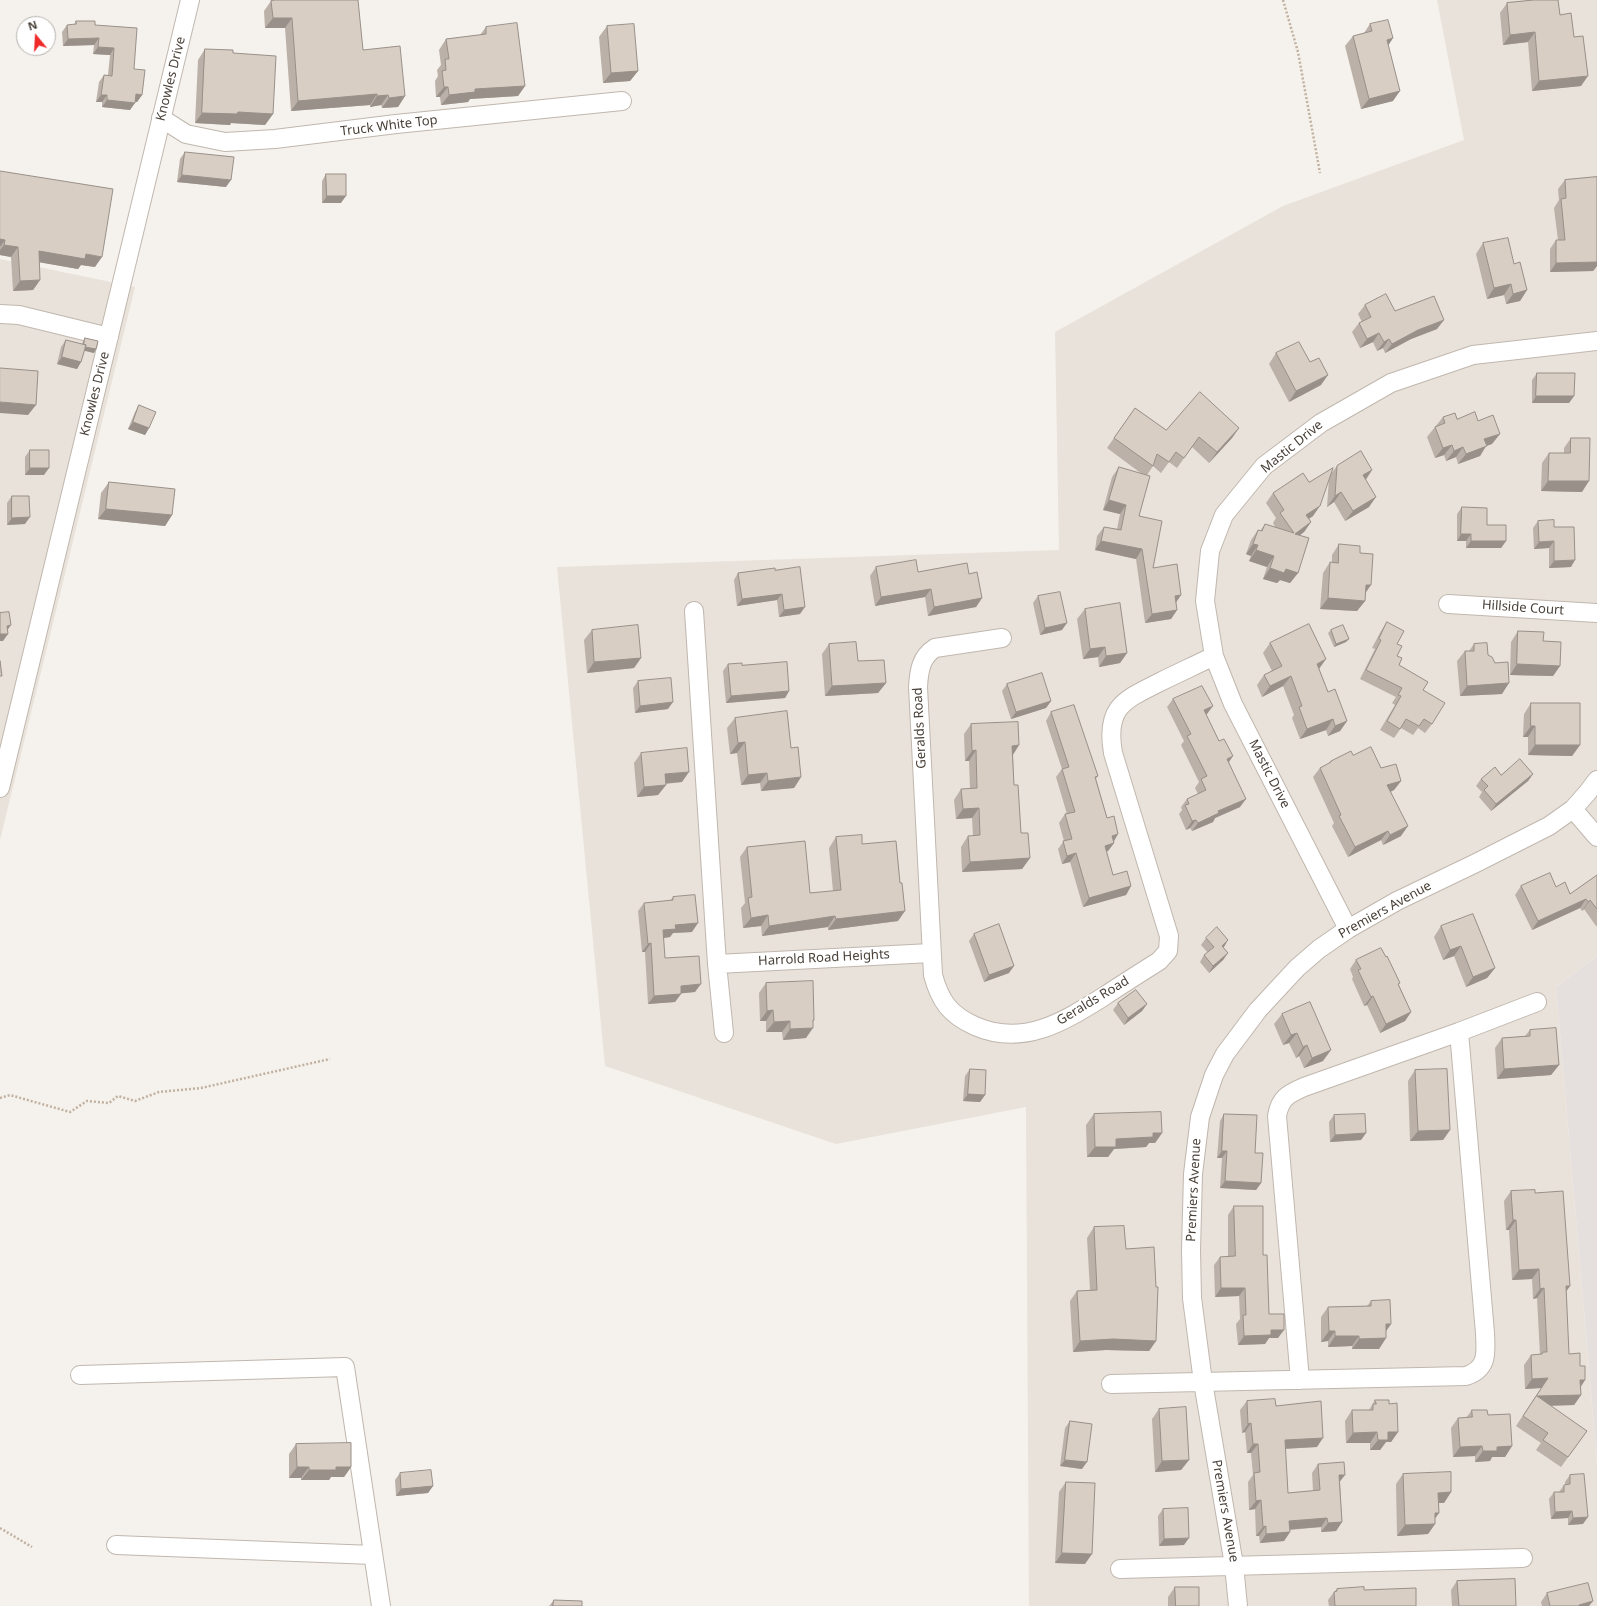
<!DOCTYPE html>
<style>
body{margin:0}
#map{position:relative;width:1597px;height:1606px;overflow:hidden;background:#f5f1ec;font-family:"Noto Sans",sans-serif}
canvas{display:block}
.north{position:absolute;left:16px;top:16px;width:40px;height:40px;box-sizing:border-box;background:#fff;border:1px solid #b6b3b0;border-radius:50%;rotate:342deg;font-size:11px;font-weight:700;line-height:16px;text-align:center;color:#494139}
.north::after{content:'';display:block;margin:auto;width:14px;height:18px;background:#ef2a28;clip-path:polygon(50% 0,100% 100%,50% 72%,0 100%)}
</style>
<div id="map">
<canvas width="1597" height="1606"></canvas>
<div class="north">N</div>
</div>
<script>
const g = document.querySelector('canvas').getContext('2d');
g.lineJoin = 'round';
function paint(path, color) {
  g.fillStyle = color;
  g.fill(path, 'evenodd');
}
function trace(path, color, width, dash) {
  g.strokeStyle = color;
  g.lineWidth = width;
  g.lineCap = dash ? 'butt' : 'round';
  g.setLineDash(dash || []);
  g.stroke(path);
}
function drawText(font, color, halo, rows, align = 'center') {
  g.font = font + ' "Noto Sans",sans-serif';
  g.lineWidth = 3.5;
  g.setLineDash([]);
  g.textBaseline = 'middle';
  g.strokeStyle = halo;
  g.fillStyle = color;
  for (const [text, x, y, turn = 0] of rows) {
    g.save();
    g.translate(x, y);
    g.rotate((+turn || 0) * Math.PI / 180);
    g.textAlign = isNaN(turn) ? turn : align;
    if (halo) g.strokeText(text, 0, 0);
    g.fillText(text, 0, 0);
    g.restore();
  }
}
const residential = new Path2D(`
 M1437,0H1597V956L1556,987L1597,1463V1606H1029L1026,1107L836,1144L605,1066L557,567L1059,550L1055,332L1283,206L1464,140Z
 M0,259L135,287L0,840Z`);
const industrial = new Path2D(`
 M1597,956V1461L1556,987Z`);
const path = new Path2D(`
 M1283,0L1298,52L1320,173
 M0,1098L10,1095L70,1112L87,1101L109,1103L118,1096L135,1101L159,1092L201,1088L330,1059
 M0,1528L32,1547`);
const minor = new Path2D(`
 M161,118L186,134L225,142L275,139L396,124L622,101
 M0,314L19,315L109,337
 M1448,604L1597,613
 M694,611L717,964L724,1033
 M1002,638L935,648C921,657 919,670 918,687L933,975C940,1001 950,1015 975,1026C1023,1047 1063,1022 1103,997C1121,985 1140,973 1159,961L1168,951L1169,936L1113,753C1105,707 1124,700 1160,682C1178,673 1196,665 1214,656
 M0,788L190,0
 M1573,809L1597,837
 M1348,929L1233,704L1214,656L1205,601L1210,551L1224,515L1264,466L1321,423L1391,383L1473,355L1597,341
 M717,964L931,953
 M80,1375L345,1367L381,1606
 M1300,1380L1277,1116C1280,1098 1288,1094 1304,1087L1459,1032L1537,1002
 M1111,1384L1466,1376C1488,1369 1486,1353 1485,1333L1459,1032
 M116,1545L373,1555
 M1120,1569L1523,1558
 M1238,1606L1234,1565L1203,1382L1192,1298L1191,1250L1193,1174L1200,1117L1214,1075L1225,1054L1258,1010L1297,968L1319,949L1348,929L1397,901L1476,863L1549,826L1573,809L1588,792L1597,780`);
const wall = new Path2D(`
 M1531,0H1558L1560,15L1574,37L1581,86L1532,91L1528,42L1503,45L1500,13L1507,3Z
 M271,1L363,50L405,96L398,107L382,108L381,105L370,107V105L291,111L285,28H265L264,11Z
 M76,21L95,25L134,69L142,95L137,102L135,101L130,110L102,107V102H96L99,82L104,75H108L110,55L93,54L94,45L63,46L62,32L67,25H74Z
 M1370,24L1393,38L1388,45L1393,101L1361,109L1345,46L1353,36L1364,33Z
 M607,26L638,71L630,81L603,83L599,37Z
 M486,27L525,86L518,96L470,99L468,102L441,105L440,97H436L435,81L438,76L437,70L441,65L439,50L446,39L480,35Z
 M205,49L233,53L273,114L265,125L231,123L230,125L195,123L198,60Z
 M185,152L226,187L177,182L180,159Z
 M0,171L95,267L81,265L78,269L39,262L40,280L33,290L13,291L11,257L0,255Z
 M326,174L341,203H322V181Z
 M1597,177V266L1593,271L1550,272V249L1556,240H1558L1554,208L1559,200L1558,189L1565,180Z
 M1483,243L1514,264L1527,290L1520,301L1506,304L1504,295L1487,299L1476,254Z
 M1365,305L1395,311L1437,329L1411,339L1385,353L1383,348L1377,351L1373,342L1360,348L1352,332L1359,323L1362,322L1358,314Z
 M85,338L94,353L84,350L81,362L77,369L57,364L61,347L66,340L82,344L83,341Z
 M1276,353L1321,385L1289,402L1269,364Z
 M1537,373L1574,396L1569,403H1532V380Z
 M139,405L149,428L145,435L128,429L135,412Z
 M1135,408L1166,430L1239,428L1232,438L1209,463L1192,447L1177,468L1169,462L1161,473L1153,466L1147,475L1139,516L1153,568L1181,595L1176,602L1177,610L1171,619L1145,623L1136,559L1095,550L1097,536L1104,527L1117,529L1120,514L1103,510L1112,477L1119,467L1142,474L1107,448Z
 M1443,417L1478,421L1492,444L1486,446L1480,456L1458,464L1456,457L1446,461L1444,455L1435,458L1427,437Z
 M1571,438L1582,492L1541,491L1542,463L1549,453H1564V448Z
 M30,450L44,475H25V457Z
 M1337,466L1372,470L1366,480L1369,507L1345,521L1334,502L1327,507L1329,478L1313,516L1309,519L1311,522L1304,532L1300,535L1298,573L1290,583L1280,580L1277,583L1263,579L1267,567L1249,561L1251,556L1246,554L1251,540L1258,530L1260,531L1265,524L1275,527L1273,523L1276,518L1266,503L1273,493L1330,475Z
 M109,482L172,515L165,526L98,519L101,493Z
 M12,496L25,524L7,525V503Z
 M1462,507L1487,525L1506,541L1501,548H1466V541H1457V514Z
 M1538,521L1554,527L1571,567L1549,568V548L1534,549L1533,528Z
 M1339,544L1360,553L1365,601L1357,611L1320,609L1323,573L1330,562H1332V555Z
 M876,567L918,572L969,574L982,598L976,607L928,616L925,597L875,606L870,576Z
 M775,570L800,614L779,617L777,600L737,606L734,580L738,573Z
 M1038,596L1062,630L1040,635L1033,603Z
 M1085,609L1127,653L1120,663L1099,667L1098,657L1083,659L1077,619Z
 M1387,622L1397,644V656L1399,665L1423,690L1432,724L1425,733L1418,728L1413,735L1401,728L1394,738L1380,730L1395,705L1392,703L1396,697L1360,679L1375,649L1372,648L1381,631Z
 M592,630L641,658L634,668L587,673L584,640Z
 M1331,630L1346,642L1334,647L1328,633Z
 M1518,631L1543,641L1560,666L1553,676L1510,675L1511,642Z
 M1270,643L1319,669L1328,692L1347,721L1340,731L1328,736L1326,730L1300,739L1292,718L1294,715L1283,686L1262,697L1257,685L1264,675L1272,671L1263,653Z
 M829,644L886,683L878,693L825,696L822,654Z
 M1474,644L1488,655L1495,663L1502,694L1460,696L1457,661L1465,651H1469Z
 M728,664L742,665L789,691L785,698L726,703L723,671Z
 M638,681L668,709L635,713L633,688Z
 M1007,684L1051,701L1046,708L1011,719L1002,691Z
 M1173,699L1207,714L1206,715L1229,762L1240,807L1215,818L1213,822L1192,831L1190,828L1186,830L1179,814L1182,810L1181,807L1187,799L1198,794L1195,788L1199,782L1181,745L1184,741L1167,707Z
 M1531,703L1580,745L1572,756L1528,755V737H1523L1524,714Z
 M1051,712L1098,776L1096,779L1114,843L1108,851L1106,852L1113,875L1131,886L1126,895L1083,907L1070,862L1062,864L1058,849L1064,841L1059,823L1065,814H1067L1056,777L1062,769L1046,721Z
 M735,718L791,748L801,777L794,788L761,791L760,783L741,785L737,753L730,754L727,728Z
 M971,724L1019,745L1013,755L1014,785L1021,833L1030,858L1022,869L962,872L961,847L968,836H973L972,818L956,819L954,800L961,789H970L969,761H965L964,734Z
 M641,753L682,782L666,784V785L658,795L637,797L634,763Z
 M1353,755L1381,768L1401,781L1394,790L1391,792L1401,836L1383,845L1381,840L1348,857L1332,826L1334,823L1313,777L1320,768L1328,764L1331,761Z
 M1533,774L1528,781L1491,811L1479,797L1482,792L1476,786L1481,779L1501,775Z
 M836,837L862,844L898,921L828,930V927L762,936L761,926L743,928L741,908L745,903L740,857L747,847L810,893L833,891L829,848Z
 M1597,875V926H1596L1584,909L1582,911L1580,908L1532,930L1515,895L1521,886L1556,887L1570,894Z
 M673,897L692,932L673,933L670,937L663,938L665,958L695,992L681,993L675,1002L648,1004L645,952H642L638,911L644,903L670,901Z
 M1441,926L1495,968L1487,978L1466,987L1454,956L1443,960L1434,937Z
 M974,934L1009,973L984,982L969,941Z
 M1206,938L1224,947H1223L1228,953L1223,960L1209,973L1200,962L1204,955L1208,953L1201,945Z
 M1356,960L1399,985L1411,1012L1405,1021L1380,1033L1367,1005L1364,1006L1352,979L1353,977L1350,969Z
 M766,983L813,1022L806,1038L783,1040L782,1032H766V1021H760L759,993Z
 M1118,1003L1147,1004L1142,1011L1124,1025L1113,1010Z
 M1282,1014L1323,1061L1304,1068L1299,1056L1296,1058L1289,1043L1283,1045L1274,1024Z
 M1530,1030L1559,1065L1551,1075L1497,1079L1495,1048L1502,1038L1525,1036Z
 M970,1069L985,1095L980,1102L963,1101L965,1076Z
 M1415,1070L1450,1130L1443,1140L1410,1141L1408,1081Z
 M1094,1114L1162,1133L1155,1143H1149L1146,1147L1114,1149L1108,1157H1087L1086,1125Z
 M1224,1114L1255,1153L1261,1183L1256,1190L1220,1188L1222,1158H1217L1220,1121Z
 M1334,1115L1366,1133L1361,1140L1330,1142L1329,1122Z
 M1511,1191L1535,1193L1570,1286L1566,1291L1569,1354L1580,1366L1585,1380L1581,1387V1395L1574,1405L1550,1406L1587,1431L1561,1467L1536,1450L1541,1443L1516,1426L1541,1388L1525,1389L1524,1365L1531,1355H1540L1537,1298L1533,1299L1532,1279L1512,1280L1509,1230H1506L1504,1201Z
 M1234,1206L1263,1255L1269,1314L1278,1338H1269L1265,1344L1238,1345L1236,1324L1240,1319L1239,1296L1215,1297L1214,1265L1220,1257L1228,1256V1215Z
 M1094,1227L1126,1249L1156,1287V1341L1149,1351L1106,1350L1073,1352L1070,1301L1077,1291L1090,1290L1087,1238Z
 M1371,1301L1391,1324L1386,1331V1338L1379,1349H1352V1346L1328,1347V1341L1321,1342V1317L1328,1307L1367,1306Z
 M1375,1400L1389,1404L1398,1432L1391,1442H1386L1380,1450H1370V1443H1346L1345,1421L1352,1410H1369Z
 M1247,1401L1276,1406L1317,1447L1285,1449L1288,1493L1313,1491L1312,1473L1318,1464L1340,1482L1342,1522L1336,1531L1321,1532V1527L1290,1530V1532L1284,1541L1260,1543L1259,1536H1256L1255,1509L1249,1510L1248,1482L1253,1475L1251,1453H1247L1245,1432L1242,1433L1240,1410Z
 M1159,1409L1189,1460L1181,1470L1155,1472L1152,1419Z
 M1472,1410L1488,1415L1512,1446L1505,1457H1492L1490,1461L1475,1462V1456L1453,1457L1451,1428L1458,1418H1466Z
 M1070,1421L1082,1469L1060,1466L1065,1428Z
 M296,1444L351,1467L344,1477H331L329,1480H301V1478H289V1454Z
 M400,1473L433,1486L428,1493L396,1496L395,1480Z
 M1403,1474L1451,1492L1444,1503H1438L1439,1513L1435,1518V1524L1428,1534L1397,1536L1396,1484Z
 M1570,1475L1583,1524L1568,1525V1518L1551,1519L1549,1499L1554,1492H1559L1564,1485H1565V1482Z
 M1066,1482L1085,1564L1055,1563L1059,1492Z
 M1163,1509L1184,1545L1159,1546L1158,1516Z
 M1457,1581L1516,1606H1452L1451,1590Z
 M1175,1587L1199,1606H1168V1597Z
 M1337,1589L1364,1590L1416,1606H1329L1328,1600L1334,1592Z
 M1547,1593L1589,1606H1542L1541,1602Z
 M554,1600L582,1606H549Z`);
const shadedWall = new Path2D(`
 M273,18H292L285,28H265Z
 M1535,32L1528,42L1503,45L1510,35Z
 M99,38L94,45L63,46L68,39Z
 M1393,38L1386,49L1387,40Z
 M98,47L114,48L110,55L93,54Z
 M638,71L630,81L603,83L611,73Z
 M1588,76L1581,86L1532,91L1539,81Z
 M525,86L518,96L470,99L468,102L441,105L449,95L475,89Z
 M444,87H448L440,97H436Z
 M1400,91L1393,101L1361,109L1369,99Z
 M136,94L142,95L137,102L131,101Z
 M377,94L370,105L291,111L298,101Z
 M101,95H107L102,102H96Z
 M388,95L381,105L370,107L377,96Z
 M405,96L398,107L382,108L389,98Z
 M107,100L135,103L130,110L102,107Z
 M238,112L273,114L265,125L231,123L230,125L195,123L202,113Z
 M182,175L231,180L226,187L177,182Z
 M327,196H346L341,203H322Z
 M0,239L5,240L0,247Z
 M4,245L18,247L11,257L0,255V250Z
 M39,251L86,254L102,257L95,267L81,265L78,269L32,261Z
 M1597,262V266L1593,271L1550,272L1556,263Z
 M40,280L33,290L13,291L20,281Z
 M1511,284L1504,295L1487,299L1494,288Z
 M1527,290L1520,301L1506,304L1513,294Z
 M1444,320L1437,329L1411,339L1385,353L1392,344L1418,330Z
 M1379,333L1373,342L1360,348L1367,339Z
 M1389,339L1383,348L1377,351L1384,342Z
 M83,346L96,349L94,353L81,350Z
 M62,357L81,362L77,369L57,364Z
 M1328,375L1321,385L1289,402L1296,391Z
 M1536,396H1574L1569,403H1532Z
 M0,402L36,405L28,415L0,413Z
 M133,422L149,428L145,435L128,429Z
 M1239,428L1232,438L1209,463L1217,452Z
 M1500,434L1492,444L1486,446L1480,456L1458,464L1466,454L1484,439Z
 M1452,445L1444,455L1435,458L1443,448Z
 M1463,447L1456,457L1446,461L1454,451Z
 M30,468H49L44,475H25Z
 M1372,470L1365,480L1363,475Z
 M1548,481H1589L1582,492L1541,491Z
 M1341,492L1334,502L1327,507L1335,496Z
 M1376,497L1369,507L1345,521L1353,511Z
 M1109,500L1126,505L1120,514L1103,510Z
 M1320,506L1313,516L1299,525L1306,515Z
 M106,509L172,515L165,526L98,519Z
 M30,517L25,524L7,525L12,518Z
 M1311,522L1304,532L1288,544L1295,534Z
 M1461,534H1471L1466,541H1457Z
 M1101,541L1142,549L1136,559L1095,550Z
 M1471,541H1506L1501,548H1466Z
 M1554,541L1549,548L1534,549L1539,542Z
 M1253,544L1258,545L1251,556L1246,554Z
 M1256,550L1274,556L1267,567L1249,561Z
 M1575,560L1571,567L1549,568L1554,561Z
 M1270,568L1286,569L1298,573L1290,583L1280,580L1277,583L1263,579Z
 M1366,585H1371L1364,595Z
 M931,589L925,597L875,606L881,597Z
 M782,594L777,600L737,606L742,599Z
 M1181,595L1175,604V596Z
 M982,598L976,607L928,616L934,607Z
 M1328,598L1365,601L1357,611L1320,609Z
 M805,607L800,614L779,617L784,610Z
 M1177,610L1171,619L1145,623L1152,614Z
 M1067,623L1062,630L1040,635L1045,628Z
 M11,625L6,632L7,626Z
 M0,634H8L3,641H0Z
 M1349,639L1346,642L1334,647L1336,644Z
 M1105,647L1098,657L1083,659L1090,649Z
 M1127,653L1120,663L1099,667L1106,656Z
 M641,658L634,668L587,673L594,662Z
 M1326,659L1319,669L1317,664Z
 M1517,664L1560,666L1553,676L1510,675Z
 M1291,676L1283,686L1262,697L1270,686Z
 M886,683L878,693L825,696L832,686Z
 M1509,683L1502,694L1460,696L1467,686Z
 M789,691L785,698L726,703L731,696Z
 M1051,701L1046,708L1011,719L1016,712Z
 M673,702L668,709L635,713L640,706Z
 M1213,706L1207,714L1198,719L1204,710Z
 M1333,719L1326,730L1300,739L1307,729Z
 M1347,721L1340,731L1328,736L1335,726Z
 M1531,726H1535L1528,737H1523Z
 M745,742L737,753L730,754L738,743Z
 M1019,745L1012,756V746Z
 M1535,745H1580L1572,756L1528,755Z
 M976,750L969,761H965L972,751Z
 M1233,756L1227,765V759Z
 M689,772L682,782L657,784L665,774Z
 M767,773L760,783L741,785L748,775Z
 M1533,774L1528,781L1491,811L1496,804Z
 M801,777L794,788L761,791L768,781Z
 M1401,781L1394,790L1381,795L1387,785Z
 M666,785L658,795L637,797L644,787Z
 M1246,799L1240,807L1215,818L1213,822L1192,831L1198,823L1218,811Z
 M979,808L972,818L956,819L963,809Z
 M1196,820L1190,828L1186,830L1192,821Z
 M1408,826L1401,836L1383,845L1390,835Z
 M1388,831L1381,840L1348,857L1355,847Z
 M1118,834L1113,843L1112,836Z
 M1114,843L1108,851L1099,854L1105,846Z
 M1076,853L1070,862L1062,864L1067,856Z
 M1030,858L1022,869L962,872L970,862Z
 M1131,886L1126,895L1083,907L1089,898Z
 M1586,899L1580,908L1532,930L1538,921Z
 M1590,900L1584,909L1582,911L1588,902Z
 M905,911L898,921L828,930L836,919Z
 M768,915L761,926L743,928L751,918Z
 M835,916L828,927L762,936L769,926Z
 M698,923L692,932L673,933L670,937L657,939L663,930L675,925Z
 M1228,940L1224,947L1217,953L1222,946Z
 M651,943L645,952H642L648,944Z
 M1461,946L1454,956L1443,960L1450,950Z
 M1228,953L1223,960L1209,973L1213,966Z
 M1014,966L1009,973L984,982L989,975Z
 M1495,968L1487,978L1466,987L1473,977Z
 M701,984L695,992L675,994L681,986Z
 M681,994L675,1002L648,1004L654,996Z
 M1373,996L1367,1005L1364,1006L1371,997Z
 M1147,1004L1142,1011L1124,1025L1128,1018Z
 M773,1010L766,1021H760L767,1011Z
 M1411,1012L1405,1021L1380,1033L1386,1024Z
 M813,1020H814L809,1028H813L806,1038L783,1040L790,1029Z
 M790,1021L782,1032H766L774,1022Z
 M1297,1033L1289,1043L1283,1045L1291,1035Z
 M1307,1045L1299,1056L1296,1058L1303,1047Z
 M1331,1050L1323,1061L1304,1068L1312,1058Z
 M1559,1065L1551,1075L1497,1079L1504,1069Z
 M968,1094L985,1095L980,1102L963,1101Z
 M1450,1130L1443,1140L1410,1141L1418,1131Z
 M1153,1133H1162L1155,1143H1149L1146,1147L1114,1149L1108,1157H1087L1095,1147L1116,1139Z
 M1366,1133L1361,1140L1330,1142L1335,1135Z
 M1222,1151H1227L1222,1158H1217Z
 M1225,1181L1261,1183L1256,1190L1220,1188Z
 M1513,1220H1516L1509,1230H1506Z
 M1539,1269L1532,1279L1512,1280L1519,1270Z
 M1566,1286H1570L1563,1296Z
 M1221,1288H1245L1239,1296L1215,1297Z
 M1544,1288L1537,1298L1533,1299L1540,1289Z
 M1386,1324H1391L1384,1334Z
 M1271,1330H1284L1278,1338H1269L1265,1344L1238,1345L1244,1336Z
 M1329,1331H1335L1328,1341L1321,1342Z
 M1335,1336H1359L1352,1346L1328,1347Z
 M1386,1338L1379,1349H1352L1359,1339Z
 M1113,1339L1156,1341L1149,1351L1106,1350L1073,1352L1080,1341Z
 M1548,1378L1541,1388L1525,1389L1532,1379Z
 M1580,1380H1585L1578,1390Z
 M1581,1395L1574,1405L1530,1406L1537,1396Z
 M1251,1423L1245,1432L1242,1433L1248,1424Z
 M1377,1432L1370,1443H1346L1353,1433Z
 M1388,1432H1398L1391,1442H1386L1380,1450H1370L1378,1440Z
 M1323,1438L1317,1447L1278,1449L1285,1440Z
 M1253,1444H1258L1251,1453H1247Z
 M1482,1446L1475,1456L1453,1457L1460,1447Z
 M1512,1446L1505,1457H1492L1490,1461L1475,1462L1483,1451L1497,1447Z
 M1065,1460L1087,1462L1082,1469L1060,1466Z
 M1189,1460L1181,1470L1155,1472L1162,1461Z
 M297,1467H309L301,1478H289Z
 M336,1467H351L344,1477H331L329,1480H301L309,1470Z
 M1339,1475H1345L1338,1484Z
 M433,1486L428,1493L396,1496L401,1489Z
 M1451,1492L1444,1503H1431L1438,1493Z
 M1261,1500L1255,1509L1249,1510L1256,1501Z
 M1572,1511L1568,1518L1551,1519L1555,1512Z
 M1435,1513H1439L1431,1524Z
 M1588,1517L1583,1524L1568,1525L1573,1518Z
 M1327,1518L1321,1527L1283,1530L1289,1521Z
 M1342,1522L1336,1531L1321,1532L1328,1523Z
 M1435,1524L1428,1534L1397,1536L1405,1525Z
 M1266,1526L1259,1536H1256L1263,1527Z
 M1290,1532L1284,1541L1260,1543L1266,1534Z
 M1189,1538L1184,1545L1159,1546L1164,1539Z
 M1062,1553L1092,1554L1085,1564L1055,1563Z
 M1593,1601L1589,1606H1578L1579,1605Z`);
const building = new Path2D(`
 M276,0H358L363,50L400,46L405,96L389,98L388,95L377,96V94L298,101L292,18H273L271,1Z
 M1534,0H1558L1560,15L1571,13L1574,37L1583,36L1588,76L1539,81L1535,32L1510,35L1507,3Z
 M1388,20L1393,38L1387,40L1400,91L1369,99L1353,36L1372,31L1370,24Z
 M76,21H95V25L137,28L134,69L145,70L142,95L136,94L135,103L107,100V95H101L104,75L112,76L114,48L98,47L99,38L68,39L67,25L76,24Z
 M517,23L525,86L475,89V92L449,95L448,87H444L442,71L446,70L445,59H449L446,39L486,34V27Z
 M634,24L638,71L611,73L607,26Z
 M205,49L233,50V53L276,56L273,114L238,112L237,114L202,113Z
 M185,152L234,157L231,180L182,175Z
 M0,171L113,189L102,257L86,254L85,259L39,251L40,280L20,281L18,247L4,245L5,240L0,239Z
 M326,174H346V196H327Z
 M1597,177V262L1556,263V240H1565L1561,199L1566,198L1565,180Z
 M1508,238L1514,264L1520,262L1527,290L1513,294L1511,284L1494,288L1483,243Z
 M1386,294L1395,311L1434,296L1444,320L1418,330L1392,344L1389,339L1384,342L1379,333L1367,339L1359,323L1371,317L1365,305Z
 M85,338L98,341L96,349L85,347L86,345L84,344Z
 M66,340L86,345L81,362L62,357Z
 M1299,342L1310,362L1319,358L1328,375L1296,391L1276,353Z
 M0,368L38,371L36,405L0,402Z
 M1537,373H1575L1574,396H1536Z
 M1200,392L1239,428L1217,452L1199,437L1184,458L1176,452L1169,462L1157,454L1153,466L1114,438L1135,408L1166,430Z
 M139,405L156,412L149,428L133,422Z
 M1475,412L1478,421L1493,415L1500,434L1484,439L1487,446L1466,454L1463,447L1454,451L1452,445L1443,448L1435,427L1445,423L1443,417L1455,413L1457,419Z
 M1571,438H1590L1589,481H1548L1549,453H1570Z
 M30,450H49V468H30Z
 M1361,451L1372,470L1363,475L1376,497L1353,511L1341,492L1335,496L1337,466Z
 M1119,467L1150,476L1139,516L1162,521L1153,568L1177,564L1181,595L1175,596L1177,610L1152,614L1142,549L1101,541L1104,527L1121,530L1126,505L1109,500Z
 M1333,468L1320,506L1306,515L1311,522L1295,534L1309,538L1298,573L1286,569L1284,573L1270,568L1274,556L1256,550L1258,545L1253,544L1258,530L1262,531L1265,524L1294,533L1280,513L1284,510L1273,493L1303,473L1309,482Z
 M109,482L175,489L172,515L106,509Z
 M12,496H29L30,517L12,518Z
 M1462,507L1487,508V525H1506V541H1471V534H1461Z
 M1554,520V527H1574L1575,560L1554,561V541L1539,542L1538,521Z
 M1339,544L1360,546V553L1373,554L1371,585H1366L1365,601L1328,598L1330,562L1338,563Z
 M916,560L918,572L967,563L969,574L977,572L982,598L934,607L931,589L881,597L876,567Z
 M800,567L805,607L784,610L782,594L742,599L738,573L775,568V570Z
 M1060,592L1067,623L1045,628L1038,596Z
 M1120,603L1127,653L1106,656L1105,647L1090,649L1085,609Z
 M9,612L11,625L7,626L8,634H0V613Z
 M1387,622L1404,631L1397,644L1402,646L1397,656L1402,658L1399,665L1428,682L1423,690L1445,703L1432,724L1424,719L1419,726L1406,719L1400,729L1387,721L1401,696L1398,695L1402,688L1366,670L1381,640L1379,639Z
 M1309,624L1326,659L1317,664L1328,692L1335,689L1347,721L1335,726L1333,719L1307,729L1299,707L1302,706L1291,676L1270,686L1264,675L1282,666L1270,643Z
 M638,625L641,658L594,662L592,630Z
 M1343,625L1349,639L1336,644L1331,630Z
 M1518,631L1544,632L1543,641L1561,642L1560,666L1517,664Z
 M856,642L858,661L884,660L886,683L832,686L829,644Z
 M1487,643L1488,655L1492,657L1495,663L1508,662L1509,683L1467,686L1465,651H1474V644Z
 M0,661L2,676H0Z
 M787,662L789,691L731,696L728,664L742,663V665Z
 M1042,673L1051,701L1016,712L1007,684Z
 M671,678L673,702L640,706L638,681Z
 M1202,686L1213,706L1204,710L1219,741L1224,739L1233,756L1227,759L1246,799L1218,811L1219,813L1198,823L1196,820L1192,821L1185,805L1189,804L1187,799L1206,790L1201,779L1207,776L1187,736L1191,734L1173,699Z
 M1531,703H1580V745H1535V726H1531Z
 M1074,705L1098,776L1095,777L1107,818L1114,816L1118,834L1112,836L1114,843L1105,846L1113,875L1127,871L1131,886L1089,898L1076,853L1067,856L1063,841L1072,839L1065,814L1075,812L1062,769L1069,767L1051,712Z
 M787,711L791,748L798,747L801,777L768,781L767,773L748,775L745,742L738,743L735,718Z
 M1018,722L1019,745L1012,746L1014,785H1018L1021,833H1028L1030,858L970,862L968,836L980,835L979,808L963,809L961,789L977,788L976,750L972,751L971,724Z
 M1371,747L1381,768L1396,764L1401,781L1387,785L1408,826L1390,835L1388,831L1355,847L1339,816L1341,815L1320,768L1331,762V761L1351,751L1353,755Z
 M687,748L689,772L665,774L666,785L644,787L641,753Z
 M1520,759L1533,774L1496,804L1484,790L1488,786L1481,779L1495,767L1501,775Z
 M862,835V844L896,841L900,883H902L905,911L836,919L835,916L769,926L768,915L751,918L748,898L752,897L747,847L805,841L810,893L841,890L836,837Z
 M1550,873L1556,887L1565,882L1570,894L1597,875V909L1590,900L1588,902L1586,899L1538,921L1521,886Z
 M695,895L698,923L675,925L676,929L663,930L665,958L699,956L701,984L681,986V994L654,996L651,943L648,944L644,903L673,900V897Z
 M1473,914L1495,968L1473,977L1461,946L1450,950L1441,926Z
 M999,924L1014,966L989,975L974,934Z
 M1217,927L1228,940L1222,946L1228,953L1213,966L1204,955L1214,947L1206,938Z
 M1381,948L1386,957L1387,956L1400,983L1398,984L1411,1012L1386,1024L1373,996L1371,997L1358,970L1361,969L1356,960Z
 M813,981L814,1020H813V1028L790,1029V1021L774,1022L773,1010L767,1011L766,983Z
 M1136,990L1147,1004L1128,1018L1118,1003Z
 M1310,1002L1331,1050L1312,1058L1307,1045L1303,1047L1297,1033L1291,1035L1282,1014Z
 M1556,1028L1559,1065L1504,1069L1502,1038L1530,1036V1030Z
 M970,1069L986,1070L985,1095L968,1094Z
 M1447,1069L1450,1130L1418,1131L1415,1070Z
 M1161,1112L1162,1133H1153V1137L1116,1139V1147H1095L1094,1114Z
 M1224,1114L1257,1115L1255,1153H1263L1261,1183L1225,1181L1227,1151H1222Z
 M1365,1114L1366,1133L1335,1135L1334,1115Z
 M1535,1190V1193L1563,1191L1570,1286H1566L1569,1354L1580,1353V1366H1585V1380H1580L1581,1395L1537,1396L1587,1431L1568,1457L1543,1440L1548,1433L1523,1416L1548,1378L1532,1379L1531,1355L1542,1354L1543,1352H1547L1544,1288L1540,1289L1539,1269L1519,1270L1516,1220H1513L1511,1191Z
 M1234,1206H1263V1255H1267L1269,1314H1284V1330H1271V1335L1244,1336L1243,1315H1246L1245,1288H1221L1220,1257L1235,1256Z
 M1124,1226L1126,1249L1154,1247L1156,1287H1158L1156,1341L1113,1339L1080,1341L1077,1291L1097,1290L1094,1227Z
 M1390,1300L1391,1324H1386V1338L1359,1339V1336H1335V1331H1329L1328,1307L1371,1306V1301Z
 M1275,1399L1276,1406L1321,1401L1323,1438L1285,1440L1288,1493L1320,1490L1318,1464L1344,1462L1345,1475H1339L1342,1522L1328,1523L1327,1518L1289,1521L1290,1532L1266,1534V1526L1263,1527L1261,1500L1256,1501L1254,1473L1260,1472L1258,1444H1253L1251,1423L1248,1424L1247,1401Z
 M1375,1400H1389V1404L1397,1403L1398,1432H1388V1440H1378L1377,1432L1353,1433L1352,1410H1373V1404H1376Z
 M1186,1407L1189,1460L1162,1461L1159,1409Z
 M1472,1410H1487L1488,1415L1510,1414L1512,1446L1497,1447V1451H1483L1482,1446L1460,1447L1458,1418L1472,1417Z
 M1070,1421L1092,1424L1087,1462L1065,1460Z
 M351,1443V1467H336V1470H309V1467H297L296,1444Z
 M431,1470L433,1486L401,1489L400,1473Z
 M1451,1472V1492L1438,1493L1439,1513H1435V1524L1405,1525L1403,1474Z
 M1584,1474L1588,1517L1573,1518L1572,1511L1555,1512L1554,1492H1564V1485L1570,1484V1475Z
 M1066,1482L1095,1483L1092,1554L1062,1553Z
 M1188,1508L1189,1538L1164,1539L1163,1509Z
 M1515,1579L1516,1606H1459L1457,1581Z
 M1588,1583L1593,1601L1579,1605V1606H1550L1547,1593Z
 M1175,1587H1199V1606H1176Z
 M1364,1587V1590L1416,1588V1606H1335L1334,1592L1337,1591V1589Z
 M554,1600L582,1601V1606H553Z`);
const streetNames = [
 ["Knowles Drive",171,79,-76],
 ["Truck White Top",389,126,-7],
 ["Knowles Drive",95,394,-76],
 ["Mastic Drive",1292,447,-39],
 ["Hillside Court",1523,608,4],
 ["Geralds Road",920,728,-93],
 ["Mastic Drive",1269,774,63],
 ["Premiers Avenue",1385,910,-29],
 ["Harrold Road Heights",824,958,-3],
 ["Geralds Road",1093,1001,-31],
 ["Premiers Avenue",1194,1190,-87],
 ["Premiers Avenue",1225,1511,80]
];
paint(residential, '#e9e2da');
paint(industrial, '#e5e0dd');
trace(minor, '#c0b7ae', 20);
trace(path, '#c1b1a0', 2.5, [2, 2]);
trace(minor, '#fff', 18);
paint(wall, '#bbb1a9');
paint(shadedWall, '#989089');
paint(building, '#d9cec4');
trace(building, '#989089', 1);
drawText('13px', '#494139', '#fff', streetNames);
</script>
